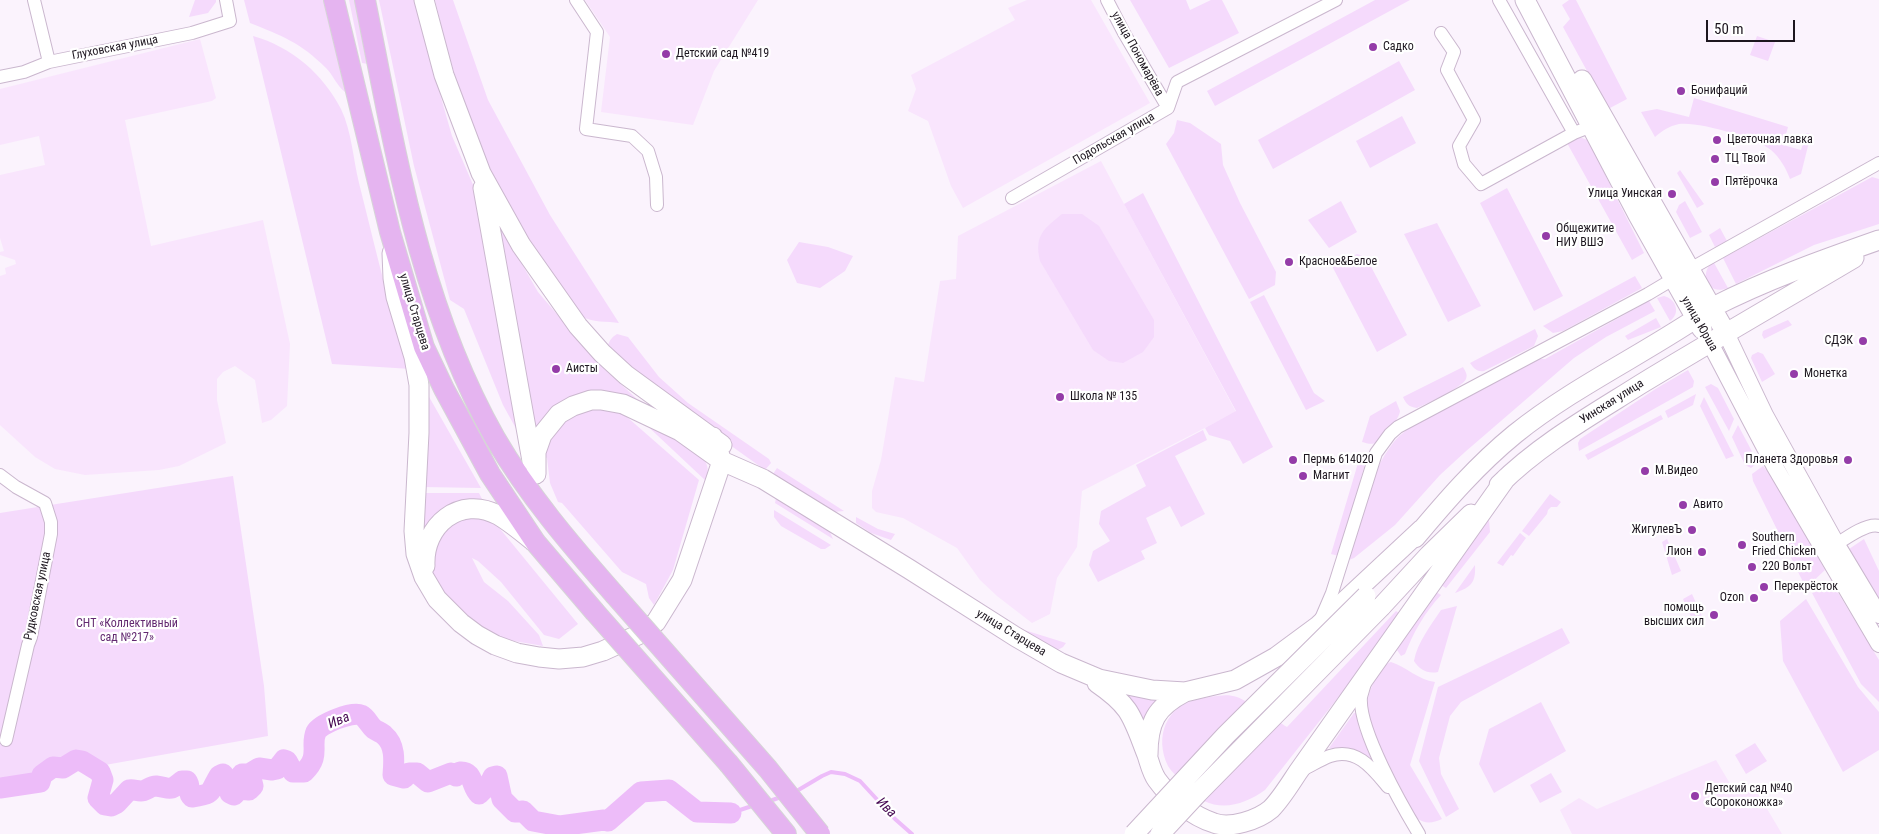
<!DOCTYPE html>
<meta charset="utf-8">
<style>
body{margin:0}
#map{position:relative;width:1879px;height:834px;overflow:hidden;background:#fbf3fd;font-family:"Roboto Condensed",sans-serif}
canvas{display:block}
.scale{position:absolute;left:1706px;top:20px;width:89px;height:22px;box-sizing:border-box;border:2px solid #1d161f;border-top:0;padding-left:6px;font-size:15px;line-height:18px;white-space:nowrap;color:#1d161f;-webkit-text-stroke:4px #fff;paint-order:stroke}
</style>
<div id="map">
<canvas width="1879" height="834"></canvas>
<div class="scale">50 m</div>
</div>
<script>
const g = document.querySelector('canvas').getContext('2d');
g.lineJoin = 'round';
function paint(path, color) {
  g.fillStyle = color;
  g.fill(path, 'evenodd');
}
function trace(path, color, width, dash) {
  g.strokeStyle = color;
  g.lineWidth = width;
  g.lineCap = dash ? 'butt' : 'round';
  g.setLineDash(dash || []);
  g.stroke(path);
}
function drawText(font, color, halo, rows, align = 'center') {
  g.font = font + ' "Roboto Condensed",sans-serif';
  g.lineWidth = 4.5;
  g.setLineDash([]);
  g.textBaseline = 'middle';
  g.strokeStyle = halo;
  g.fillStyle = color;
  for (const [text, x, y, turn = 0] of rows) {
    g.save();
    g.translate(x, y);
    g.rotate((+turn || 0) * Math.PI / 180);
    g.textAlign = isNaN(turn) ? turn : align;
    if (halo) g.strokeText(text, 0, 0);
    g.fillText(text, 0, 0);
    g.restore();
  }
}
const built = new Path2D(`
 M585,0H758L714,71L693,125L601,112L610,37Z
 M1027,0H1091L1150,103L963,208L951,186L928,121L908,111L916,89L911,75L1015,20L1008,8Z
 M200,39L216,98L212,101L125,120L151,246L263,220L290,344L287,406L271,420L262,423L255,380L235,366L223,372L217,379V400L226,443L179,466L159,470L85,475L55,469L35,457L0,425V276L6,274L5,268L16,264L15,260L0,255V252L4,251L0,238V175L45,165L39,136L0,145V89Z
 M1101,161L1236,412L1082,491L1077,547L1057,578L1050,614L1032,623L997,596L980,580L957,548L903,518L876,512L872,508V491L881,460L895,377L924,382L940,281L956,279L958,236Z
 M1716,760L1735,792L1754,787L1782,834H1572L1560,810L1579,798L1597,809Z`);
const green = new Path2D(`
 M195,0H216V2L208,13L189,17Z
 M244,0H325L346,90L345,92C337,86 333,75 326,68C300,42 282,36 250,23Z
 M349,0H356L368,64L362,63Z
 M379,0H417L442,101L452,136L474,187L503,327L519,434L503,405L464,309L450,300L414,166Z
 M435,0H453L488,100L550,215L619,323C608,321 591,323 582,316C572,310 556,281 549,270C538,253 525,237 515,220C476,151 453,76 435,0Z
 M1130,0H1186L1190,10L1211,0H1222L1239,33L1169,68Z
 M1375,0H1410L1215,106L1207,91Z
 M1569,0H1576L1627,99L1610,108L1604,102L1563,27L1570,19L1562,5Z
 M253,36C292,47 323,74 341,109C352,132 353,159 359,183C369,222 378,262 389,301C395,324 404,346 411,369L332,364Z
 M1757,36L1775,42L1768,61L1750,55Z
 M1399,61L1415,90L1273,169L1258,140Z
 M1694,98L1788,127L1783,145L1801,150L1806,133L1811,134L1801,174L1790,179C1786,168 1780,158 1771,150C1757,138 1698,121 1679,124C1669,126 1662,131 1655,137L1641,112L1657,109L1689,117Z
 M1402,116L1416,143L1370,168L1356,141Z
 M1177,120L1190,123L1221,144L1223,165L1240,203L1276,272L1275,285L1249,299L1166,144L1174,133Z
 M1579,137L1588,140L1644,253L1632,260L1567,143Z
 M1680,170L1704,204L1697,208L1677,173Z
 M1872,177L1879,179V224L1814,245L1736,284L1723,258Z
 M1507,188L1563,296L1534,311L1480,203Z
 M1143,193L1273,447L1243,464L1230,441L1209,435L1205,428L1236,411L1124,204Z
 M1341,201L1357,232L1329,248L1308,220Z
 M1685,201L1702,232L1690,238L1676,212L1679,205Z
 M1062,214H1082L1099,226L1154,320V337L1143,352L1123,363L1109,361L1093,350L1040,261C1034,235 1044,229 1062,214Z
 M495,217L538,292L602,367L649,410L612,395L531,437Z
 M1437,223L1481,306L1448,322L1404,234Z
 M1720,228L1727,241L1715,247L1709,235Z
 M799,242L828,247L853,256L845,271L820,288L797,283L787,260Z
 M1357,254L1366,257L1407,335L1377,352L1332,266Z
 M1713,261L1728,288C1708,296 1698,275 1713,261Z
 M1635,276L1642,288L1563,331L1553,333L1543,326Z
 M1264,295L1314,393L1325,401L1306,410L1250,302Z
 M1664,296C1676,299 1681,313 1670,321L1657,298Z
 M1649,301L1655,311L1606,337L1574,358L1465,452L1440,475L1395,525L1354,558L1349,560C1360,521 1368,475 1393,443C1407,425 1438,412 1457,401C1484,387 1511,373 1538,359H1545Z
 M1656,318L1661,327L1628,340L1625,336Z
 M1788,320L1792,325L1764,339L1762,335L1763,331Z
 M1535,329L1538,336L1534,346L1484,371C1478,372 1474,369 1470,363Z
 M617,334L628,337L659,377L688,403L769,459L771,463L765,470L681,410L611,350L608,345C610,340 612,337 617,334Z
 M1758,352L1763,354L1775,374L1762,382L1751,358L1752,355Z
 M1463,367C1465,371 1468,374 1466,379C1463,387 1426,404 1417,408C1409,407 1406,404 1403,397Z
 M1688,370L1694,381L1693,387L1579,451L1578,443L1580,439L1657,388Z
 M1711,384L1718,388L1734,419L1729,431L1705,387Z
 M424,388L481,488L423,487Z
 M1696,394L1693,405L1668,418L1665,411Z
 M1704,397L1734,456L1726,459L1700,406Z
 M1396,401L1400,411C1399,420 1383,439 1375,443C1371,445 1366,443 1362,442L1370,416Z
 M598,409L618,412L627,417L699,480L673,570L654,605L649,598L646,584L622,572L562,503L558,502L550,483L547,458L545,457C552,428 568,413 598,409Z
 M1661,415L1663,419L1588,460L1585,455Z
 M641,420C656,428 697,448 705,461C709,468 708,474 706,481Z
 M1738,425L1757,461L1756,464L1751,468L1745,465L1732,437Z
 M1203,430L1207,440L1175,456L1205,514L1181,527L1170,506L1146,518L1157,543L1141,551L1145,559L1098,582L1089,565L1093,551L1110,541L1099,524L1101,511L1146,486L1136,465Z
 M1361,453L1365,459V464L1339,556L1331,554Z
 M1763,466L1779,485L1825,570L1806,588L1753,481L1752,474Z
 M777,468L844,511L834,512L773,474Z
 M233,476L264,686L268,736L105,765L0,780V513Z
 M423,493H479L485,505L423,539Z
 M1550,494L1561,502L1557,507H1551L1548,510L1547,514L1529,536L1522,531Z
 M776,498L830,532L833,539L775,503Z
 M774,510L831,545L825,549H821L781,526L774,517Z
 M856,517L878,529L895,534L891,540L871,533L856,523Z
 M463,518L492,519L578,624L559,639L544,635L501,582L478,561L472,558L484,582L508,601L539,635L543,646L508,640L486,632L458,609L444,594L434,577L431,565L438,539L445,528Z
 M1489,520L1490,532L1446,588L1439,584Z
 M1520,533L1526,538L1513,556L1511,555L1503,566L1497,563Z
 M1667,539L1681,571L1672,575L1662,542Z
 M1864,539L1879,571V604L1849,549Z
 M1475,565C1476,583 1471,587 1455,593Z
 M1831,581L1879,660V702L1861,684L1812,593Z
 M1433,590L1441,595C1425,612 1413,633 1405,654L1401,656L1397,650L1399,645Z
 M1692,594L1706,625L1694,623L1683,599Z
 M1806,599L1858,687L1879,712V750L1843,772L1783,661L1780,621Z
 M977,600L1021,629L1066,643L1063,647L1056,651L975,603Z
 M1457,606L1438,672C1427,674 1420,670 1414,661C1417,643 1431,625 1441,610Z
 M1396,611L1399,613L1352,680L1265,790C1247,803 1225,811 1204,801C1198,797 1192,790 1187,785C1181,780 1172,773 1168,766C1154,737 1166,705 1199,699C1212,697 1225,693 1237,697C1250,702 1274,719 1287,727Z
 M1562,628L1570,643L1461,702L1450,716L1439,758L1441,774L1459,809L1446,817L1419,761L1438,687Z
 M1391,662C1407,667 1418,680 1435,682L1410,765L1442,819C1431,824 1425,824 1415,817L1369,726C1364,706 1368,690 1379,673C1383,668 1385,664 1391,662Z
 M1120,691L1167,695L1144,728Z
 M1541,702L1566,751L1494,793L1479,764L1489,729Z
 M1354,713H1356L1359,728L1374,760L1356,751L1329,748Z
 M1755,743L1767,761L1746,774L1735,755Z
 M1551,773L1562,792L1540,803L1530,785Z`);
const stream = new Path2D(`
 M795,792L822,776L831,772L845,774L860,781L895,819L912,834
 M767,802L781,797
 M731,813L755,805`);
const river = new Path2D(`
 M0,788L40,782L42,775L53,767L63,768L76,760L82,761L100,772L103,780L98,798L105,805L111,806L117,803L129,790C133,789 136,791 141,791C146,791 150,786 156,786C171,788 169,792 182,781H187C191,786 187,793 192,797C214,794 209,793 219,776L223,774L226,778L230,793L234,795L239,789L249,790L253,786L252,782L243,778L242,774H249L259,768L272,770L277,769L284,760L287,761L293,772H304C321,756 310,746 316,732C320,724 352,711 361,715C367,718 369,725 374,729C377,731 382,733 384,735C396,745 394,762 393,775L404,778L409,773H417L428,782L451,773L456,776L460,772C474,771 471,787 479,794L490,783L493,777L497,776L502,799L515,812L523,811L533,821L560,826L604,820L608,821L641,792L669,790L697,812L731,813`);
const minor = new Path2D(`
 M34,0L49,62
 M576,0L597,32L586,129L632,136L648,151L656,177L657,205
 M1107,0L1124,33L1168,108
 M1499,0L1574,133
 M1441,33L1454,52L1447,70L1474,120L1459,146L1464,164L1481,184L1574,133L1592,126
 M0,77L24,72L49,62L192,33L230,21L226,0
 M1012,198L1168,108L1177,82L1336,0
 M0,475L16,487L45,503L51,522V534L31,637L28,645L6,740
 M1831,548C1842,541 1866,522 1879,526
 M1320,621L1332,593L1376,453L1390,434L1398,427L1648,294L1690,269L1879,163
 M1365,683C1364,687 1362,693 1361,697C1358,729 1402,806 1419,834
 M1302,770C1311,766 1321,759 1330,756C1357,747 1373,769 1388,787`);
const tertiary = new Path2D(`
 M1726,333L1765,415L1837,545L1879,615
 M1710,343L1775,467L1879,644`);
const secondary = new Path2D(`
 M424,0L444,75L481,173L521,245L578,326L602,353L626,375L722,445
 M1525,0L1638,215L1702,329
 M1582,80L1726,333
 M483,188L532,461
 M392,253L393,278L396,297L414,357L419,385V433L414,531L416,554L424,577L437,599L461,623L477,635L495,645L517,653L539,657L559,659L583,657L603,651L640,634L656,622L682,580L722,461L713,437
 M536,474V452L542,435L559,414L573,406L591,400H601L623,404L680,431L722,461L763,479L909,569L1016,637L1061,663L1099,679L1152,690L1185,692L1235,680L1276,657L1318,626L1422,529
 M1499,485C1540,444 1592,415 1641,384C1712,341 1783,300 1854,258
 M1415,538C1446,501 1477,465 1515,434C1576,385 1649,352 1713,307C1766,280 1822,260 1879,240
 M425,566C423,525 460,495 498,515C510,522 522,532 533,541
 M1381,607L1429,555L1471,514
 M1097,683C1132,707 1132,717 1147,755C1150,764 1152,773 1157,780C1170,798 1192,816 1214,823C1230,829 1258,820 1271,809C1281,799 1290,784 1298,772L1506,478
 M1148,755C1148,722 1156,707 1185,692`);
const primary = new Path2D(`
 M334,0L390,232L424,347L444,389L490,474L536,543L594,611
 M365,0C395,149 419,304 495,438C528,495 571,545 614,594
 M729,764L786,834`);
const secondaryBridge = new Path2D(`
 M1134,834L1226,735L1366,596
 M1160,834L1198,793L1381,607`);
const primaryBridge = new Path2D(`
 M614,594L768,769L820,834
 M594,611L729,764`);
const markers = [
 [1373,47,5,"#943ca8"],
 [666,54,5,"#943ca8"],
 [1681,91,5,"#943ca8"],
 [1717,140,5,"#943ca8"],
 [1715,159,5,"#943ca8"],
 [1715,182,5,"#943ca8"],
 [1672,194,5,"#943ca8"],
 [1546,236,5,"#943ca8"],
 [1289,262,5,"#943ca8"],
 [1863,341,5,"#943ca8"],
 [556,369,5,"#943ca8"],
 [1794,374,5,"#943ca8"],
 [1060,397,5,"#943ca8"],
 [1293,460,5,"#943ca8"],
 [1848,460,5,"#943ca8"],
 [1645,471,5,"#943ca8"],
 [1303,476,5,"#943ca8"],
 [1683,505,5,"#943ca8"],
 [1692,530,5,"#943ca8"],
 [1742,545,5,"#943ca8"],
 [1702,552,5,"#943ca8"],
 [1752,567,5,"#943ca8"],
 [1764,587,5,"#943ca8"],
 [1754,598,5,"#943ca8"],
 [1714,615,5,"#943ca8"],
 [1695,796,5,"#943ca8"]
];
const poiNames = [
 ["Садко",1383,47],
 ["Детский сад №419",676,54],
 ["Бонифаций",1691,91],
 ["Цветочная лавка",1727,140],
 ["ТЦ Твой",1725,159],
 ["Пятёрочка",1725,182],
 ["Улица Уинская",1662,194,"right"],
 ["Общежитие",1556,229],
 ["НИУ ВШЭ",1556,243],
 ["Красное&Белое",1299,262],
 ["СДЭК",1853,341,"right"],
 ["Аисты",566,369],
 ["Монетка",1804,374],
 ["Школа № 135",1070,397],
 ["Пермь 614020",1303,460],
 ["Планета Здоровья",1838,460,"right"],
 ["М.Видео",1655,471],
 ["Магнит",1313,476],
 ["Авито",1693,505],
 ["ЖигулевЪ",1682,530,"right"],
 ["Southern",1752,538],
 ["Fried Chicken",1752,552],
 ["Лион",1692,552,"right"],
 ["220 Вольт",1762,567],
 ["Перекрёсток",1774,587],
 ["Ozon",1744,598,"right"],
 ["помощь",1704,608,"right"],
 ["высших сил",1704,622,"right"],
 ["Детский сад №40",1705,789],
 ["«Сороконожка»",1705,803]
];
const streetNames = [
 ["Глуховская улица",115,48,-11],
 ["улица Пономарёва",1137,54,61],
 ["Подольская улица",1114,139,-30],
 ["улица Старцева",414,312,73],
 ["улица Юрша",1699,324,60],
 ["Уинская улица",1612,402,-32],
 ["Рудковская улица",38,596,-78],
 ["улица Старцева",1011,633,31]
];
const parkNames = [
 ["СНТ «Коллективный",127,624],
 ["сад №217»",127,638]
];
const waterNames = [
 ["Ива",339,721,-23],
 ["Ива",886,808,45]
];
paint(built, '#f9e5fd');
paint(green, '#f5dafc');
trace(stream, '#edbcf9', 4);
trace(river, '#edbcf9', 21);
trace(minor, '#cab7ce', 14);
trace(tertiary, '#cab7ce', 18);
trace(secondary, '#cab7ce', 21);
trace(primary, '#d6d5d7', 22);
trace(minor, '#fff', 12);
trace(tertiary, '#fff', 16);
trace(secondary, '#fff', 19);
trace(primary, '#e5b4f0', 20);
trace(secondaryBridge, '#cab7ce', 21, []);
trace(primaryBridge, '#d6d5d7', 22, []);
trace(secondaryBridge, '#fff', 19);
trace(primaryBridge, '#e5b4f0', 20);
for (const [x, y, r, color] of markers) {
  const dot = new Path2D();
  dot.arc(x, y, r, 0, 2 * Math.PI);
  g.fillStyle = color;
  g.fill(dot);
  trace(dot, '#fff', 2);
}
drawText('12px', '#1d161f', '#fff', poiNames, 'left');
drawText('12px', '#1d161f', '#fff', streetNames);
drawText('12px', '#632a71', '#fff', parkNames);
drawText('italic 14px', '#460952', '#fff', waterNames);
</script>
